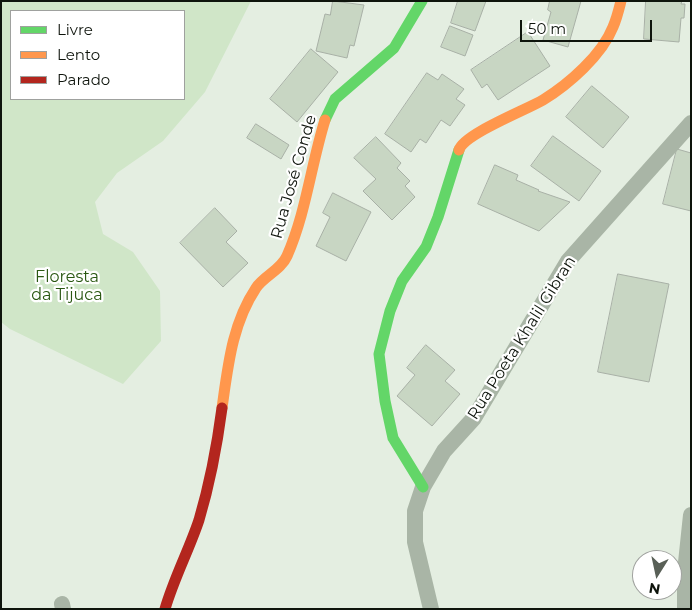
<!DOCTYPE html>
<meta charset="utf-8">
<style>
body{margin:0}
#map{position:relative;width:692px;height:610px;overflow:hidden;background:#e4eee1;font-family:Montserrat,sans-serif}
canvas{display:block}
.frame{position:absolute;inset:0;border:2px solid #0e140c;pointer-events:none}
.legend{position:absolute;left:10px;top:10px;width:175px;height:90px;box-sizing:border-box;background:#fff;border:1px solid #9fa19e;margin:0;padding:6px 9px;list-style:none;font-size:15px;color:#0e140c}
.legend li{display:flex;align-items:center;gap:10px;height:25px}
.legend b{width:25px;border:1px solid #9fa19e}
.north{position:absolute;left:632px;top:550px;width:50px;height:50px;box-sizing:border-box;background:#fff;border:1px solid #9fa19e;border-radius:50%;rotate:190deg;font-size:14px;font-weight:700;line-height:20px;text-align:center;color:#0e140c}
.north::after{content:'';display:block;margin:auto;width:18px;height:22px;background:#596057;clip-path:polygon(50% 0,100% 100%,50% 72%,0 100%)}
.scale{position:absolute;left:520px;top:20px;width:132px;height:22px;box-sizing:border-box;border:2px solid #0e140c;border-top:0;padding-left:6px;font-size:15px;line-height:18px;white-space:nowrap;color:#0e140c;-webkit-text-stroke:4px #fff;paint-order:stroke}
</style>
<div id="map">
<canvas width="692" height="610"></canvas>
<div class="frame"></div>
<ul class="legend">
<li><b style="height:6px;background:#63d668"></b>Livre</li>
<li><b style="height:6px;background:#ff974d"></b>Lento</li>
<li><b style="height:6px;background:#b3261e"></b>Parado</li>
</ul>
<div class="north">N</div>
<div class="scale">50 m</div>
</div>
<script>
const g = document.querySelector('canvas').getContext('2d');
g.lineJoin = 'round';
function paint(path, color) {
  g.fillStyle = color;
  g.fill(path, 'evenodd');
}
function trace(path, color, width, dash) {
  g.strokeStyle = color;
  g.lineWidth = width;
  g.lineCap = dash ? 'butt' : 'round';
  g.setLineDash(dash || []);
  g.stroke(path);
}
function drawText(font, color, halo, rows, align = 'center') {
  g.font = font + ' Montserrat,sans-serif';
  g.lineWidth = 4.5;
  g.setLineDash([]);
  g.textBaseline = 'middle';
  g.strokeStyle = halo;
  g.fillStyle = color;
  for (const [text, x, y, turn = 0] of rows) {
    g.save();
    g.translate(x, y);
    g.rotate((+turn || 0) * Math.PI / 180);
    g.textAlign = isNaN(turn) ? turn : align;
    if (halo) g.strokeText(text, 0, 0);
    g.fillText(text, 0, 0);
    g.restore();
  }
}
const green = new Path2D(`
 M1,1H251L205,92L163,141L117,173L95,202L103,234L133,252L160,291L161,341L123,384L10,329L1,322ZM11,11H184V99H11Z`);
const building = new Path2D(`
 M333,1L364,5L354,46L350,45L347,58L316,51L325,14L330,15Z
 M458,1H486L475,31L451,23Z
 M550,1H581L568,47L543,40L551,12L548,10Z
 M646,1H682L681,4H685L684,18H681L679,42L644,39Z
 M450,26L473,35L465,56L441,47Z
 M528,32L550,66L498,100L487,84L482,88L471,70Z
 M311,49L338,72L297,122L270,99Z
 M427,73L438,80L442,74L464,89L456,99L465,105L450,126L441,120L426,143L420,139L411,152L385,134Z
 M592,86L629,117L603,148L566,117Z
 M256,124L289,145L281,159L247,138Z
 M553,136L601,171L579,201L531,166Z
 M376,137L401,163L397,168L410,181L405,186L415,197L392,220L363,191L376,179L354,158Z
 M677,149L691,153V211L663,204Z
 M495,165L518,175L516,180L539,190L538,191L570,202L539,231L478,204Z
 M333,193L371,212L346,261L316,246L330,217L323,213Z
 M215,208L237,231L226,242L248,263L223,287L180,243Z
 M618,274L669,284L649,382L598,372Z
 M426,345L455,370L445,381L460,394L432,426L397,396L415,375L407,368Z`);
const street = new Path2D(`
 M62,604L63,609
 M431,609L415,542V511L423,487L444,451L474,418L568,261L691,123
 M685,609V572L691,515`);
const fast = new Path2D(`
 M325,120L335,99L394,48L422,1
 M423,487L393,438L385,401L379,354L390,311L402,281L426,247L438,217L459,150`);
const slow = new Path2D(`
 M459,150C464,134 526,110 543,100C569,84 602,55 613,27C617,18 619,9 621,1
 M222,408C228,366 232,324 256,288C264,276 281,270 287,256C306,213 311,165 325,120`);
const jam = new Path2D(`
 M165,609C174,578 189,550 199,520C210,483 217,446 222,408`);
const streetNames = [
 ["Rua José Conde",294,177,-74],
 ["Rua Poeta Khalil Gibran",522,338,-58]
];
const parkNames = [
 ["Floresta",67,277],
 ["da Tijuca",67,295]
];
paint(green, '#d0e6c8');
paint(building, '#c8d6c3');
trace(building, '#a8b0a6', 1);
trace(street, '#a9b5a6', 16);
trace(fast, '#63d668', 11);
trace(slow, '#ff974d', 11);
trace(jam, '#b3261e', 11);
drawText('16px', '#0e140c', '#fff', streetNames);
drawText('16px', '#295711', '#fff', parkNames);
</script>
